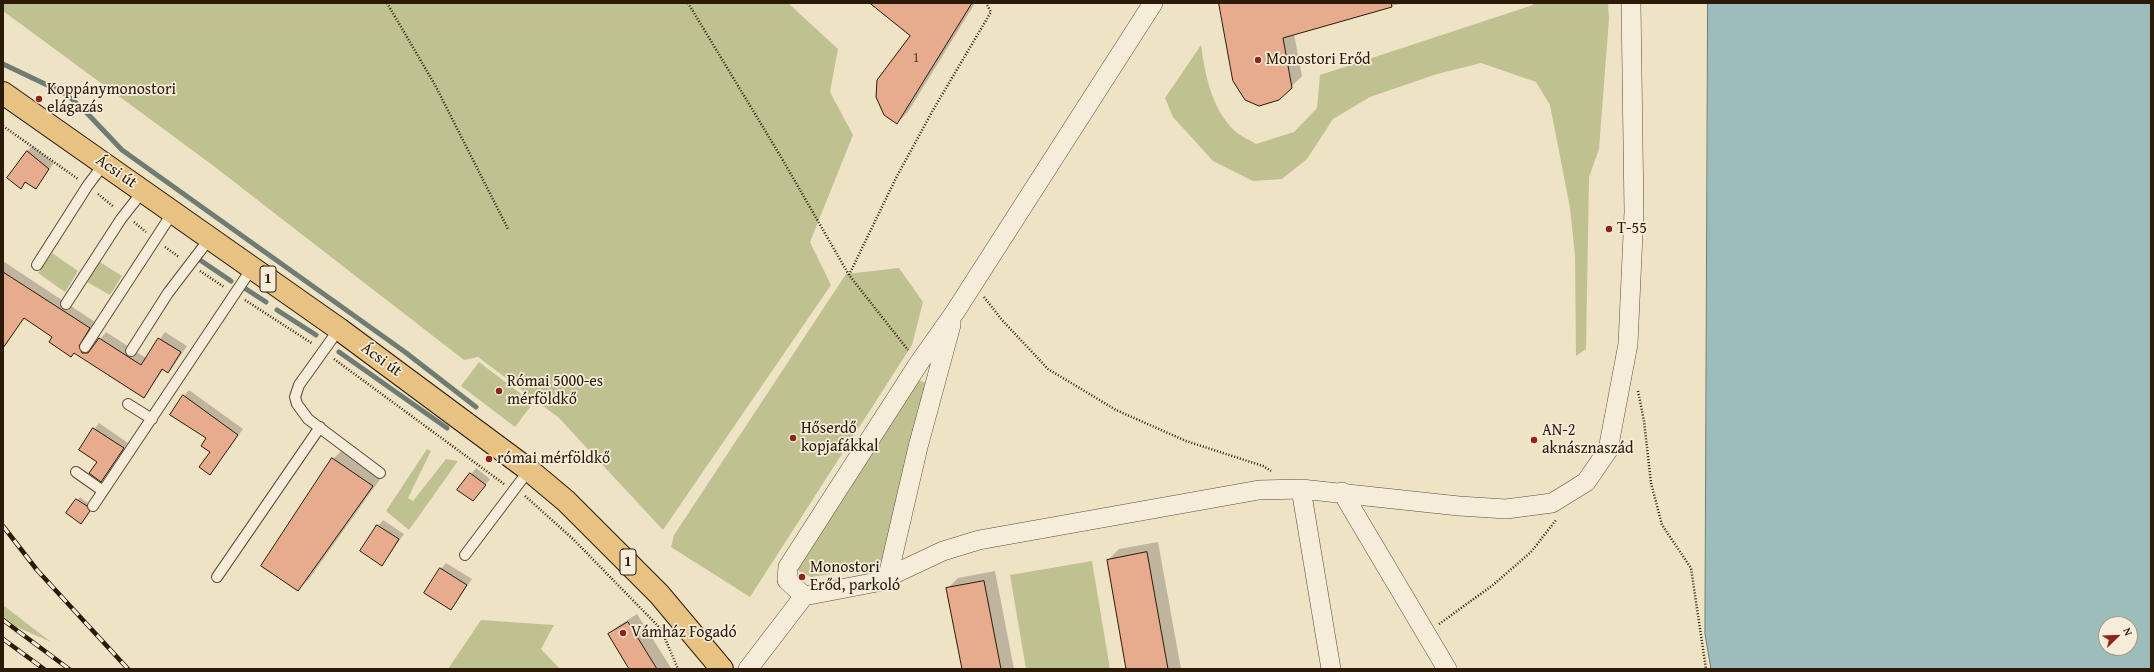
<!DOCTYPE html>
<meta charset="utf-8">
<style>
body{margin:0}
#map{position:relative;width:2154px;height:672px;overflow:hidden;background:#efe3c6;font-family:"Gentium Book Plus",serif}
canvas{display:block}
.frame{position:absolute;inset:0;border:4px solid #2b1a07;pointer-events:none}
.north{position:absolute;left:2098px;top:616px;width:40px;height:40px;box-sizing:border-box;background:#f5edda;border:1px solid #a49986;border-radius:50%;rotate:67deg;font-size:11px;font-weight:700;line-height:16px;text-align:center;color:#2b1a07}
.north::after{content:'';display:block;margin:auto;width:14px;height:18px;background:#8f2418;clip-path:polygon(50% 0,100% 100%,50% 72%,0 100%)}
</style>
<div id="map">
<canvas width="2154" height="672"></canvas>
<div class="frame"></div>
<div class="north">N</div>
</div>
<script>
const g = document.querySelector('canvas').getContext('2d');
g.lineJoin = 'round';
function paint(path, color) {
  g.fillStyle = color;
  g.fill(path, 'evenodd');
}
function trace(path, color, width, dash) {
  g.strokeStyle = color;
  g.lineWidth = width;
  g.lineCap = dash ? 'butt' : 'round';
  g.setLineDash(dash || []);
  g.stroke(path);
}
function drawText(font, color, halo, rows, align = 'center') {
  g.font = font + ' "Gentium Book Plus",serif';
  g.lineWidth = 3.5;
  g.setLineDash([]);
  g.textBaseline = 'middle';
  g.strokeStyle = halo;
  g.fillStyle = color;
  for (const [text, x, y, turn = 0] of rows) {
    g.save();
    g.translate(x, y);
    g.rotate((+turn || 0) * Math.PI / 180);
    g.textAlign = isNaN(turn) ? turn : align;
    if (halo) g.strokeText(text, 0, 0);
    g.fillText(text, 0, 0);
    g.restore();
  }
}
const green = new Path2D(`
 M3,3H788L838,49L830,92L853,135L810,242L831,285L663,530L559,418L478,357L464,360L211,164L3,11Z
 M1533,3H1608L1609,19L1599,149L1589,177L1586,349L1576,356L1575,255L1570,208L1550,105L1536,82L1481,63L1437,74L1370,97L1333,119L1307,159L1282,179L1253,181L1213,161L1173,117L1165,98L1201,45C1205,75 1212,110 1235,131C1240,136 1250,140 1256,144L1294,132L1317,108L1320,75L1533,5Z
 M52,253L78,271L65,292L38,273Z
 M100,262L122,276L110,295L87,282Z
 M899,268L923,302L912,345L750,597L671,547L674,535L846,274Z
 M479,362L533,403L515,427L461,386Z
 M915,380L929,383L883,559L871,568L811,577L797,570Z
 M427,449L431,451L408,498L413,501L446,459L458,461L409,530L386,511Z
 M1092,561L1110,669H1026L1010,575Z
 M3,605L51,642L3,621Z
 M481,620L554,625L541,649L560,669H448Z`);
const water = new Path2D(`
 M1708,3H2151V669H1711L1705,634ZM2106,624H2130V648H2106Z`);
const shadow = new Path2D(`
 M871,3H975L908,112L897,123L911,36Z
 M1220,3H1402L1294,34L1302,76L1279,99Z
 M33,146L54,163L36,187L26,182L21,187L27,151Z
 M3,261L95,322L84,339L88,347H94L106,332L146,358L165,332L187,346L174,365L168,372L164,369L144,396L25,317L3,349Z
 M189,390L243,429L210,473L211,452L208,438L184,396Z
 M99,423L128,443L101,481L98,461L80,449Z
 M344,448L383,475L309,579L298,590L333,459Z
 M476,468L490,479L473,500L459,490Z
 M80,497L89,504L91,508L84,520L68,513Z
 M383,520L404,534L382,565L378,526Z
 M1158,542L1181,669H1127L1108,560L1119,549Z
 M446,563L472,579L451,609L441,569Z
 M995,571L1014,669H963L947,589L958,578Z
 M637,614L671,668L669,669H630L609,635L618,626Z`);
const stream = new Path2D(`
 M3,64L66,94L84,110L122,150L405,352L476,407
 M200,260L231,281
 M246,289L266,302
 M277,310L316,335
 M339,352L447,428`);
const building = new Path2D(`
 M870,3H972L897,124L884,115L876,97L877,80L910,36Z
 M1219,3H1391L1392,7L1283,38L1292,88L1279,100L1259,106L1245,100L1233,81Z
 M27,151L49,169L36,189L25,182L21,189L7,178Z
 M3,272L90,328L79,346L82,353H88L99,338L141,365L158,338L181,352L168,373L162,369L144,398L74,353L71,357L49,342L52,337L24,318L3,348Z
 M183,395L238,435L210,475L199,467L210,452L201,446L206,438L170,415Z
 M93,428L124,448L101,482L89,473L97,462L79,450Z
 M332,458L373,486L298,591L261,566Z
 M470,473L486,485L473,501L457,490Z
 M76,499L87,506L90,511L81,524L66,513Z
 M377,525L399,539L382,566L360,551Z
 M1147,552L1168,669H1126L1107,560Z
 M440,568L467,585L451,610L424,593Z
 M984,581L1001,669H962L946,588Z
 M628,622L657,669H629L608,634Z`);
const path = new Path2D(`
 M387,3L435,85L508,229
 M688,3L781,157L849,275L908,350
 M3,126L78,179
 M98,194L114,207
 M134,222L146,232
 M165,247L179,257
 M200,271L224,287
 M849,275L896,178L933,110L991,12L986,3
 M984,297L1002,320L1048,369L1116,410L1186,441L1263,466L1271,471
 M245,300L313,344
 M334,359L504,484
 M1638,391L1644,421L1651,483L1662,525L1691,568L1706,669
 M525,496L573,539L661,629L678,669
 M1439,624L1493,585L1531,552L1556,520`);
const lane = new Path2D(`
 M37,265L88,185L104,164
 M66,304L121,219L143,191
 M339,329L299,385L295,397L297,404L308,419L380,473
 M85,347L173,212
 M131,351L168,293L210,238
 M128,404L152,419
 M76,472L103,491
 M93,506L252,268
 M465,555L529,470
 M217,577L320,427`);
const street = new Path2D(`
 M1301,489L1331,669
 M1342,492L1447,669
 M888,576L918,447L951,325
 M804,596L787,580L788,567L919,363L955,312L1153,3
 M748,669L804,596L877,582L943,551L979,540L1259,490L1301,489L1459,506L1506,509L1552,503L1586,482L1608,450L1628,344L1634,212L1631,3`);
const primary = new Path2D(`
 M3,93L339,329L529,470L566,501L659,594L722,669`);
const rail = new Path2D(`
 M3,526L37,570L128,669
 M3,620L69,669
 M3,639L44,669`);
const markers = [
 [1258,60,4,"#8f2418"],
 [39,99,4,"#8f2418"],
 [1609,229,4,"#8f2418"],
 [499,391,4,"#8f2418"],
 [793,438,4,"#8f2418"],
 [1534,440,4,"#8f2418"],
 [489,459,4,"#8f2418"],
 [802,577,4,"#8f2418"],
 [623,633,4,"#8f2418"]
];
const numberNames = [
 ["1",916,58]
];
const shields = [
 [268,279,16],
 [628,562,16]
];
const shieldNames = [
 ["1",268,279],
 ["1",628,562]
];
const poiNames = [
 ["Monostori Erőd",1266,60],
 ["Koppánymonostori",47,90],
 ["elágazás",47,108],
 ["T-55",1617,229],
 ["Római 5000-es",507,382],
 ["mérföldkő",507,400],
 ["Hőserdő",801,429],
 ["kopjafákkal",801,447],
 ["AN-2",1542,431],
 ["aknásznaszád",1542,449],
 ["római mérföldkő",497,459],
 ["Monostori",810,568],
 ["Erőd, parkoló",810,586],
 ["Vámház Fogadó",631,633]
];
const streetNames = [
 ["Ácsi út",116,172,35],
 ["Ácsi út",381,360,36]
];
paint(green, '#c0c191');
paint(water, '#9cbdbc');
trace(water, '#6f7c74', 1);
paint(shadow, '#0003');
trace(stream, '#6f7c74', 5);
paint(building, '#e7ac8d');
trace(building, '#2b1a07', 1);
trace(lane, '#5c4c37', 12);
trace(street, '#5c4c37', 20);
trace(primary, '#2b1a07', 24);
trace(path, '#2b1a07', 2.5, [1, 2]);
trace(lane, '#f5edda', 10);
trace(street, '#f5edda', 19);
trace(primary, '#e8c283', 22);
trace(rail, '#2b1a07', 4.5);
trace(rail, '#f5edda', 3, [9]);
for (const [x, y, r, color] of markers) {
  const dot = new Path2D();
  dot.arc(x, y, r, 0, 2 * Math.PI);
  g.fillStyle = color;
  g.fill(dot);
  trace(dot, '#f5edda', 1.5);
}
drawText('14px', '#5a3e28', null, numberNames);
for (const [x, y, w] of shields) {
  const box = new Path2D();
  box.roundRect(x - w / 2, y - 13, w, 26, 3);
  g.fillStyle = '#f5edda';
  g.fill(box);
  trace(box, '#2b1a07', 1);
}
drawText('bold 15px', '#2b1a07', null, shieldNames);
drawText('16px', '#2b1a07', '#f5edda', poiNames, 'left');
drawText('16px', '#2b1a07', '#f5edda', streetNames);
</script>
